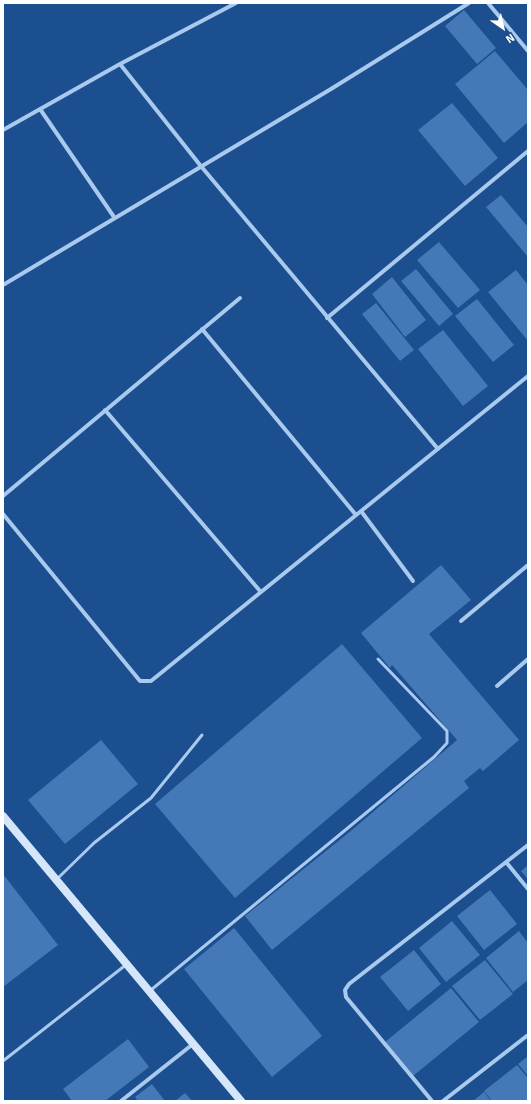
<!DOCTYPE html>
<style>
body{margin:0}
#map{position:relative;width:531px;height:1104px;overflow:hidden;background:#1b4f8f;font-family:Signika,sans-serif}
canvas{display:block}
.frame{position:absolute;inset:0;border:4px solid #fff;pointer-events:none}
.north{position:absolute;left:483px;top:8px;width:40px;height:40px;-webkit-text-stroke:3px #1b4f8f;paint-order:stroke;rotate:146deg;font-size:11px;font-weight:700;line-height:16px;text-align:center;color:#fff}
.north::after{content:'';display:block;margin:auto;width:14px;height:18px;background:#fff;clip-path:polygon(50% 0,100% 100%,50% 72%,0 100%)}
</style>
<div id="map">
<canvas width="531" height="1104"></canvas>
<div class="frame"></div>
<div class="north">N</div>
</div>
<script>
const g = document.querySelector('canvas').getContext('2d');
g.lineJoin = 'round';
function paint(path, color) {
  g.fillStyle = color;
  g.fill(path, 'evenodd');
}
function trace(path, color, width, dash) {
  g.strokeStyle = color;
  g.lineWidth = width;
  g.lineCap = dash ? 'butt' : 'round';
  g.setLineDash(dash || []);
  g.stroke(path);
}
const building = new Path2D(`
 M464,10L496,48L477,64L445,26Z
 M495,51L528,90V122L504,143L455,84Z
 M452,103L498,158L465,186L418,130Z
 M501,195L528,227V257L486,207Z
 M439,242L480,290L458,308L417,260Z
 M416,269L453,314L439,326L401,281Z
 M516,270L528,285V341L488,292Z
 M392,277L426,320L405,337L372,294Z
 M477,299L514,345L493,362L455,316Z
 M376,303L414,350L400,361L362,314Z
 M443,330L488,386L463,406L418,349Z
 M441,565L471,600L429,634L519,740L483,771L480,768L464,781L469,788L272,950L245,916L352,830L457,740L392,665L390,668L361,633Z
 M342,644L422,738L235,898L155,804Z
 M101,740L138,784L65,844L28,800Z
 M528,865V879L521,871Z
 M3,874L58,945L3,987Z
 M490,890L517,924L484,950L457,916Z
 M452,921L480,955L446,982L419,948Z
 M234,928L322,1036L272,1077L184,969Z
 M519,931L528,943V980L513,992L486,958Z
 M414,950L441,984L408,1011L380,977Z
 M485,960L513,994L480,1020L452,986Z
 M451,988L479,1022L446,1049L418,1015Z
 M418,1015L446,1049L413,1076L385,1042Z
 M128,1039L149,1067L105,1101H72L63,1089Z
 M528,1056V1076L518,1064Z
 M517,1065L528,1078V1101H492L484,1091Z
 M152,1084L165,1101H138L135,1097Z
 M484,1092L491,1101H473Z
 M185,1093L192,1101H175Z`);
const lane = new Path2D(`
 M56,880L94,843L151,798L202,735
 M151,990L434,757L447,743V731L378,659
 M3,1061L127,964`);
const street = new Path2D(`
 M488,3L528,51
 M120,64L200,165L438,449
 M40,109L114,217
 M3,130L120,64L236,3
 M3,285L331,89L469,3
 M327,318L528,151
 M202,329L356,515
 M105,410L260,591
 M3,496L240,298
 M361,511L413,581
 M3,514L140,681H151L528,376
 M461,621L528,565
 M497,686L528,659
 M506,862L528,889
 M121,1101L193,1044
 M432,1101L346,997L345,990L349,984L528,845
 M443,1101L528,1035`);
const secondary = new Path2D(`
 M3,816L241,1101`);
paint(building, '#4478b7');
trace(lane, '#a9c9ee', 3);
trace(street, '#a9c9ee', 4);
trace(secondary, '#d6e6fa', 8);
</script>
